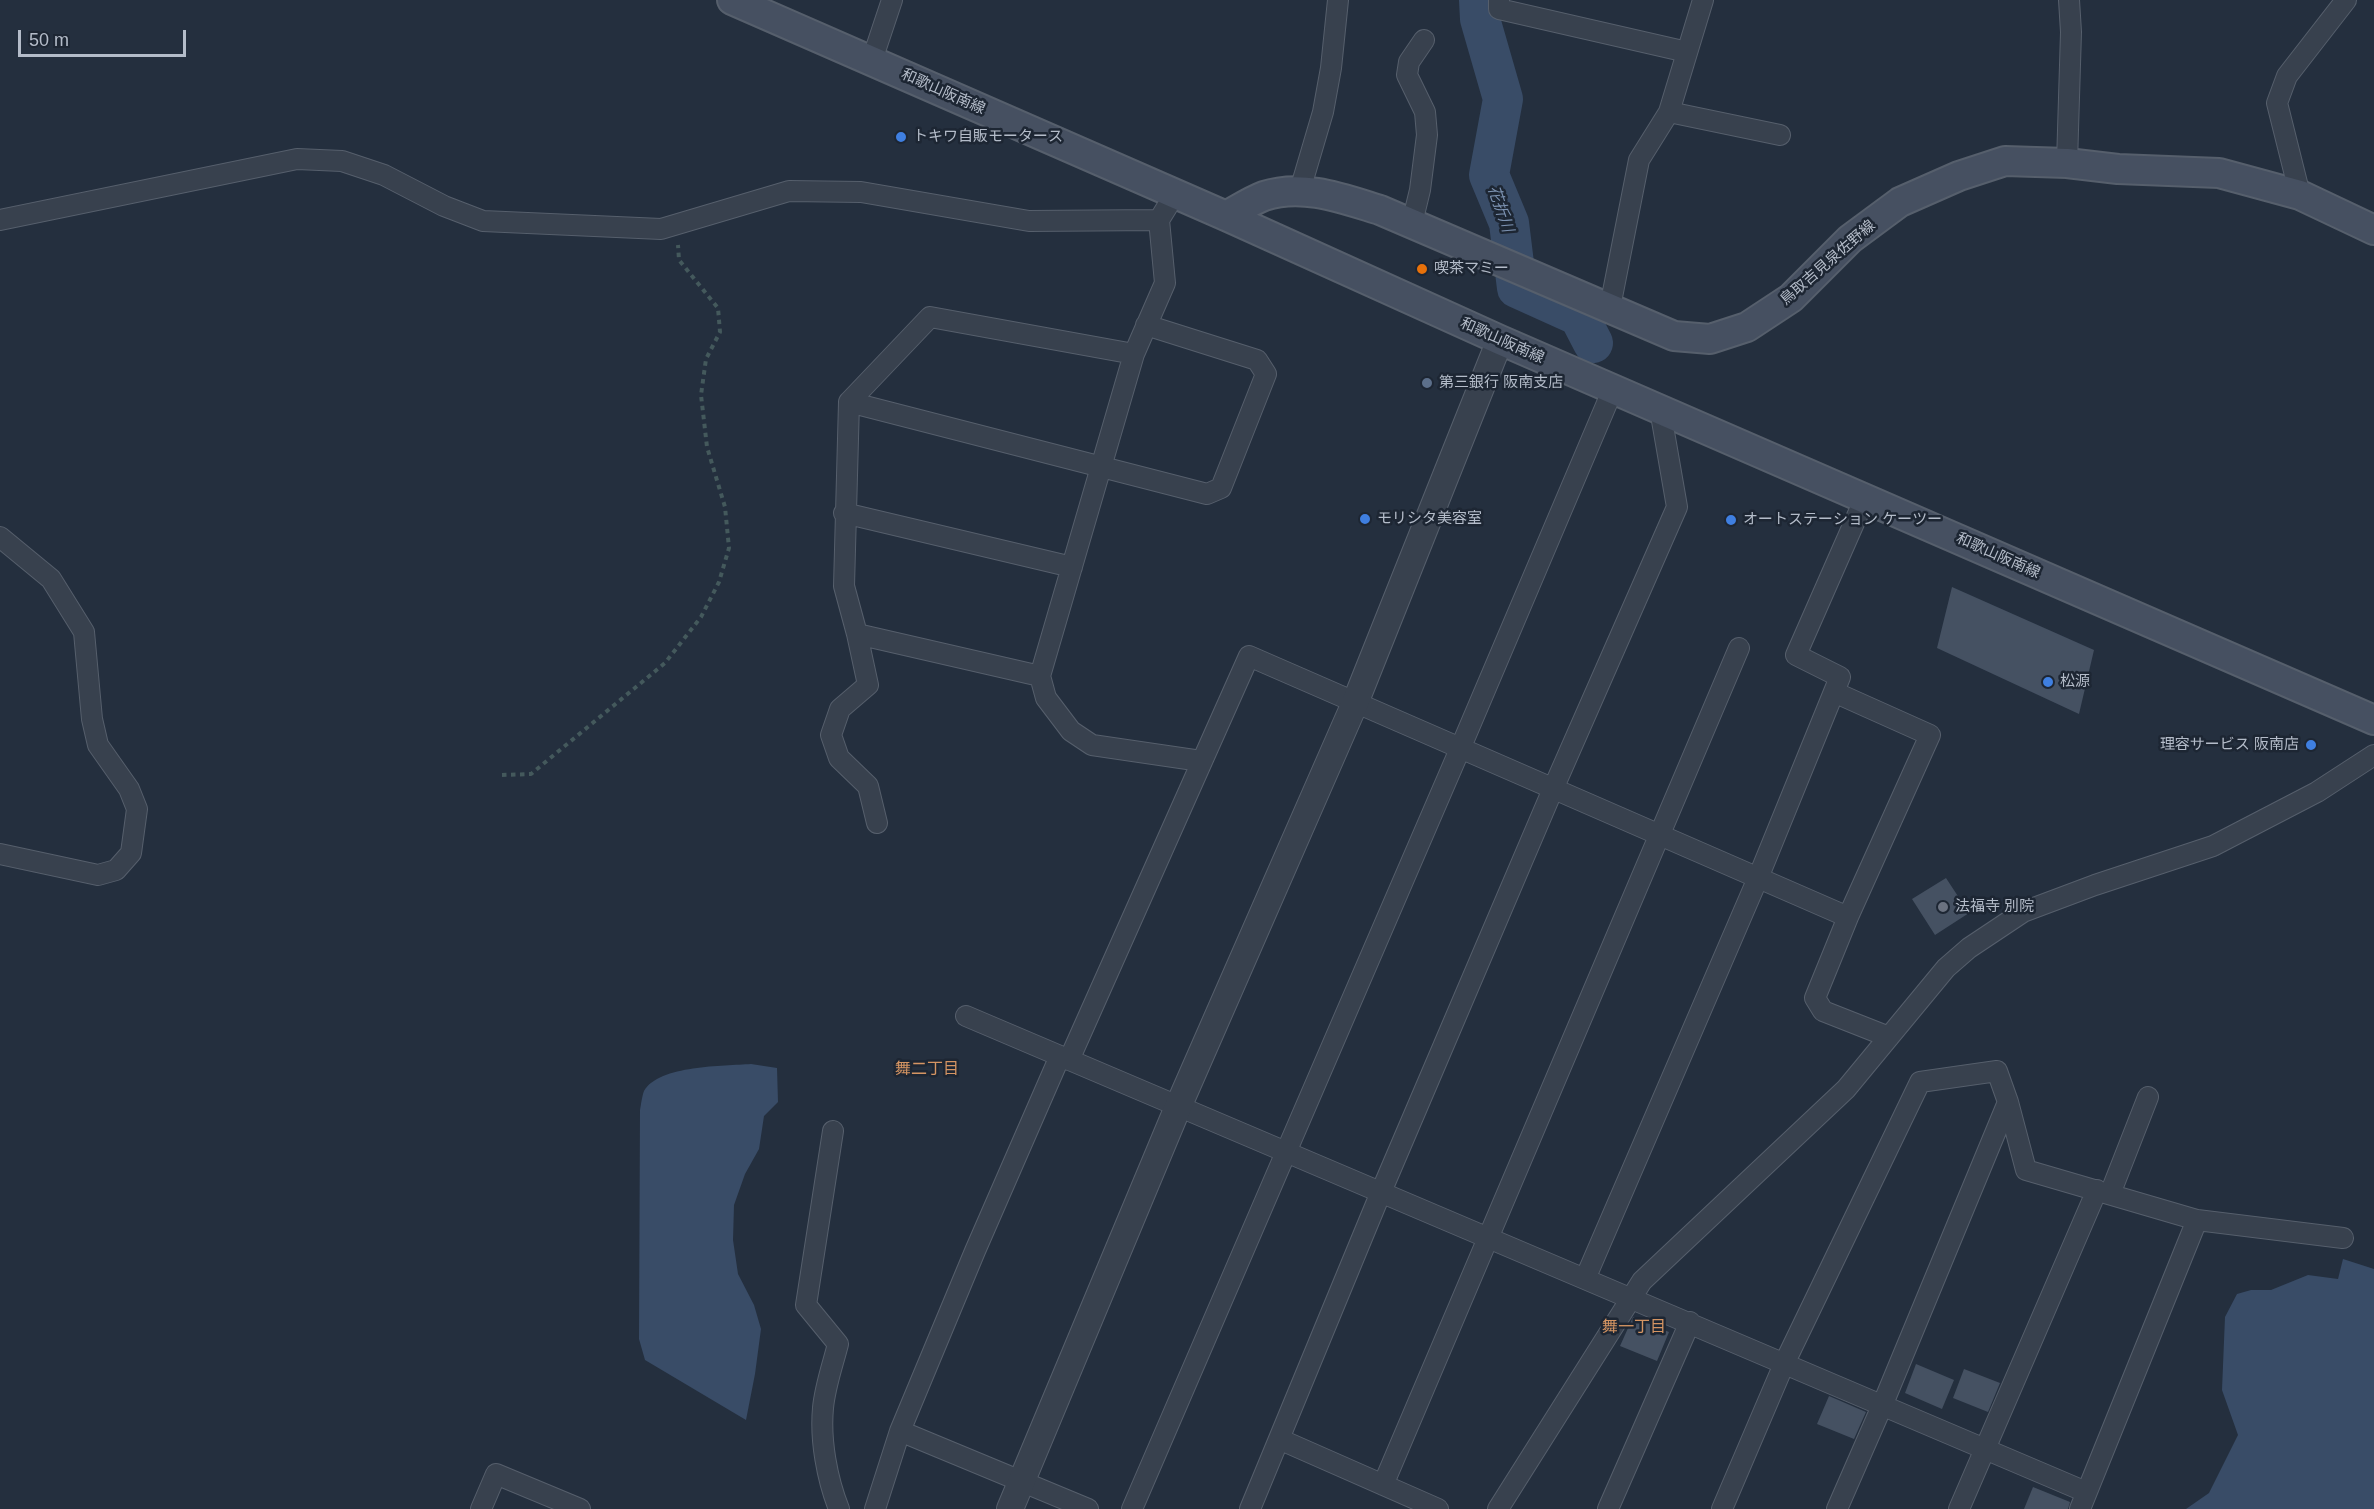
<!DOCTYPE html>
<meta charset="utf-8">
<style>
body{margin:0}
#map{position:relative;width:2374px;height:1509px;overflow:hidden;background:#242f3e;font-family:Helvetica,sans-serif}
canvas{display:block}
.scale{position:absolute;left:18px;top:30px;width:168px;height:27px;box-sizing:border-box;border:3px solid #b4bcc9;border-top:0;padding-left:8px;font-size:18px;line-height:21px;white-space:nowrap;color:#b4bcc9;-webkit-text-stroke:4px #1d2633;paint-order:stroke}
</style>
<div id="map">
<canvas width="2374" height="1509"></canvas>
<div class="scale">50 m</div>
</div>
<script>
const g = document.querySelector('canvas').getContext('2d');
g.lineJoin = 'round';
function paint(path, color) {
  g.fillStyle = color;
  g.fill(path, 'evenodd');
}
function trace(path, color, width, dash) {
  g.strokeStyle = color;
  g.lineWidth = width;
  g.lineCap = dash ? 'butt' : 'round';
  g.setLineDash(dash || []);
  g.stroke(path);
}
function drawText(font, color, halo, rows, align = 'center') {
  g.font = font + ' Helvetica,"Noto Sans JP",sans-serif';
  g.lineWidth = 5;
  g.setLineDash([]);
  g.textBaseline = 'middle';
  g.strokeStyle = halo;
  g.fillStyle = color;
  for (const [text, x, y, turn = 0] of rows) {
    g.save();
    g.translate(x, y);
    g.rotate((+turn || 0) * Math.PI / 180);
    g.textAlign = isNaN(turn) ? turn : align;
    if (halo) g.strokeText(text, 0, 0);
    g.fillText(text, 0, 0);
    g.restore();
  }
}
const water = new Path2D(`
 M751,1064L777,1068L778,1102L764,1116L759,1149L745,1174L734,1205L733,1240L738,1274L754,1305L761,1329L755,1374L746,1420L645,1360L639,1339L640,1110C641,1105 642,1096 644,1091C659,1065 724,1066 751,1064Z
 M2343,1259L2374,1269V1509H2186L2209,1493L2238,1435L2222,1390L2225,1317L2237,1294L2251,1290H2271L2308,1275L2338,1279Z`);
const river = new Path2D(`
 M1479,0L1480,19L1503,99L1489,175L1509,223L1517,288L1579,316L1593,343`);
const building = new Path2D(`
 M1952,587L2094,650L2079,714L1937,648Z
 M1946,878L1969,913L1935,935L1912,899Z
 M1633,1317L1669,1332L1657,1361L1620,1346Z
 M1916,1364L1954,1380L1942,1409L1905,1393Z
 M1964,1369L2000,1383L1988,1412L1953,1398Z
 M1829,1396L1866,1412L1854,1439L1817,1424Z
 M2033,1487L2070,1502L2068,1509H2024Z`);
const path = new Path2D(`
 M502,775L531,774L665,663L701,617L719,582L729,548L725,507L707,447L701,395L706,359L720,332L718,308L679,260L678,245`);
const minor = new Path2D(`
 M1499,0V9L1687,52
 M872,60L892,0
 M1669,112L1780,135
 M2067,163L2071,32L2069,0
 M1300,190L1323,112L1331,68L1338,0
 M1175,194L1159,220L1165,283L1134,354L1040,676L1046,698L1071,731L1092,745L1201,761
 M2300,195L2277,103L2287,76L2346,0
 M0,220L297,159L342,161L384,175L444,206L483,221L661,229L789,191L861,192L1029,221L1159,220
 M1412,223L1420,190L1427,135L1425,112L1407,75L1409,62L1424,40
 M1610,307L1639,160L1669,112L1703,0
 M849,402L1207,494L1221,488L1266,374L1257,360L1146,325
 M844,513L1072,567
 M0,537L51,579L84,632L92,719L98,745L129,789L137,809L131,853L116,870L98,875L0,854
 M857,634L868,685L840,709L831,735L839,758L868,786L877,823
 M1040,676L857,634L844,586L849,402L930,317L1134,354
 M1834,692L1930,735L1848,917
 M966,1016L2086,1492
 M1069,1060L1249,656L1848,917L1815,998L1823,1011L1889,1037
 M833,1131L806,1305L838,1344C833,1364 825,1386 823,1408C820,1440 827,1479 839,1509
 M2110,1194L2148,1097
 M1585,1279L1758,878L1840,677L1796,655L1865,498
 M900,1431L1088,1509
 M1279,1439L1438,1509
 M1383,1485L1739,648
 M481,1509L496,1474L580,1509
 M875,1509L900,1431L975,1251L1060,1056
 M1132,1509L1460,749L1613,389
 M1250,1509L1381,1192L1553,789L1677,507L1660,409
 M1498,1509L1642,1281L1846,1089L1946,968L1969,948L2023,912L2095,885L2213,846L2317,792L2374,755
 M1608,1509L1690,1322
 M1722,1509L1784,1364L1920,1082L1997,1071L2008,1102L2026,1170L2197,1220L2343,1238
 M1837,1509L1882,1406L2008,1102
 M1959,1509L2097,1190
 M2080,1509L2197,1220`);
const tertiary = new Path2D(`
 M1010,1509L1178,1107L1355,703L1500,340`);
const secondary = new Path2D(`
 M732,0L1226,216L1500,340L2374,720
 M1226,216C1239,209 1251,201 1264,196C1303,183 1344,199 1380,210L1674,336L1710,339L1747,327L1791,298L1850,239L1900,202L1959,176L2005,161L2067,163L2118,169L2219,173L2300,195L2374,230`);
const markers = [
 [901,137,6,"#3f7fe0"],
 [1422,269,6,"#e8710a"],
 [1427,383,6,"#5c6f8a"],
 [1365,519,6,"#3f7fe0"],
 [1731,520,6,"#3f7fe0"],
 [2048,682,6,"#3f7fe0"],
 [2311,745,6,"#3f7fe0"],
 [1943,907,6,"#6b7280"]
];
const streetNames = [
 ["和歌山阪南線",943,92,24],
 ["鳥取吉見泉佐野線",1828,263,-41],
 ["和歌山阪南線",1502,341,24],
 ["和歌山阪南線",1998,556,24]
];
const poiNames = [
 ["トキワ自販モータース",913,137],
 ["喫茶マミー",1434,269],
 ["第三銀行 阪南支店",1439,383],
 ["モリシタ美容室",1377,519],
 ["オートステーション ケーツー",1743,520],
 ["松源",2060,682],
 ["理容サービス 阪南店",2299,745,"right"],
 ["法福寺 別院",1955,907]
];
const waterNames = [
 ["花折川",1500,209,71]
];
const neighbourhoodNames = [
 ["舞二丁目",927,1070],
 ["舞一丁目",1634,1328]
];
paint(water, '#394c67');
trace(river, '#394c67', 40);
paint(building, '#455162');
trace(minor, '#565f6c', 22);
trace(tertiary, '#565f6c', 28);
trace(secondary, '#565f6c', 32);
trace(path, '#44595c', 4, [4.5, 4.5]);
trace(minor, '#38414e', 20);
trace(tertiary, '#38414e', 26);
trace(secondary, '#465061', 28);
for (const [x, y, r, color] of markers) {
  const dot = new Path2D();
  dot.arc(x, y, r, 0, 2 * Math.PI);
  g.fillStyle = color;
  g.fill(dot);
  trace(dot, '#1d2633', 2);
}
drawText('15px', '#b4bcc9', '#1d2633', streetNames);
drawText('15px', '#b4bcc9', '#1d2633', poiNames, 'left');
drawText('italic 16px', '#7c92b1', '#1d2633', waterNames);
drawText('16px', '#d59563', '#1d2633', neighbourhoodNames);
</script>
